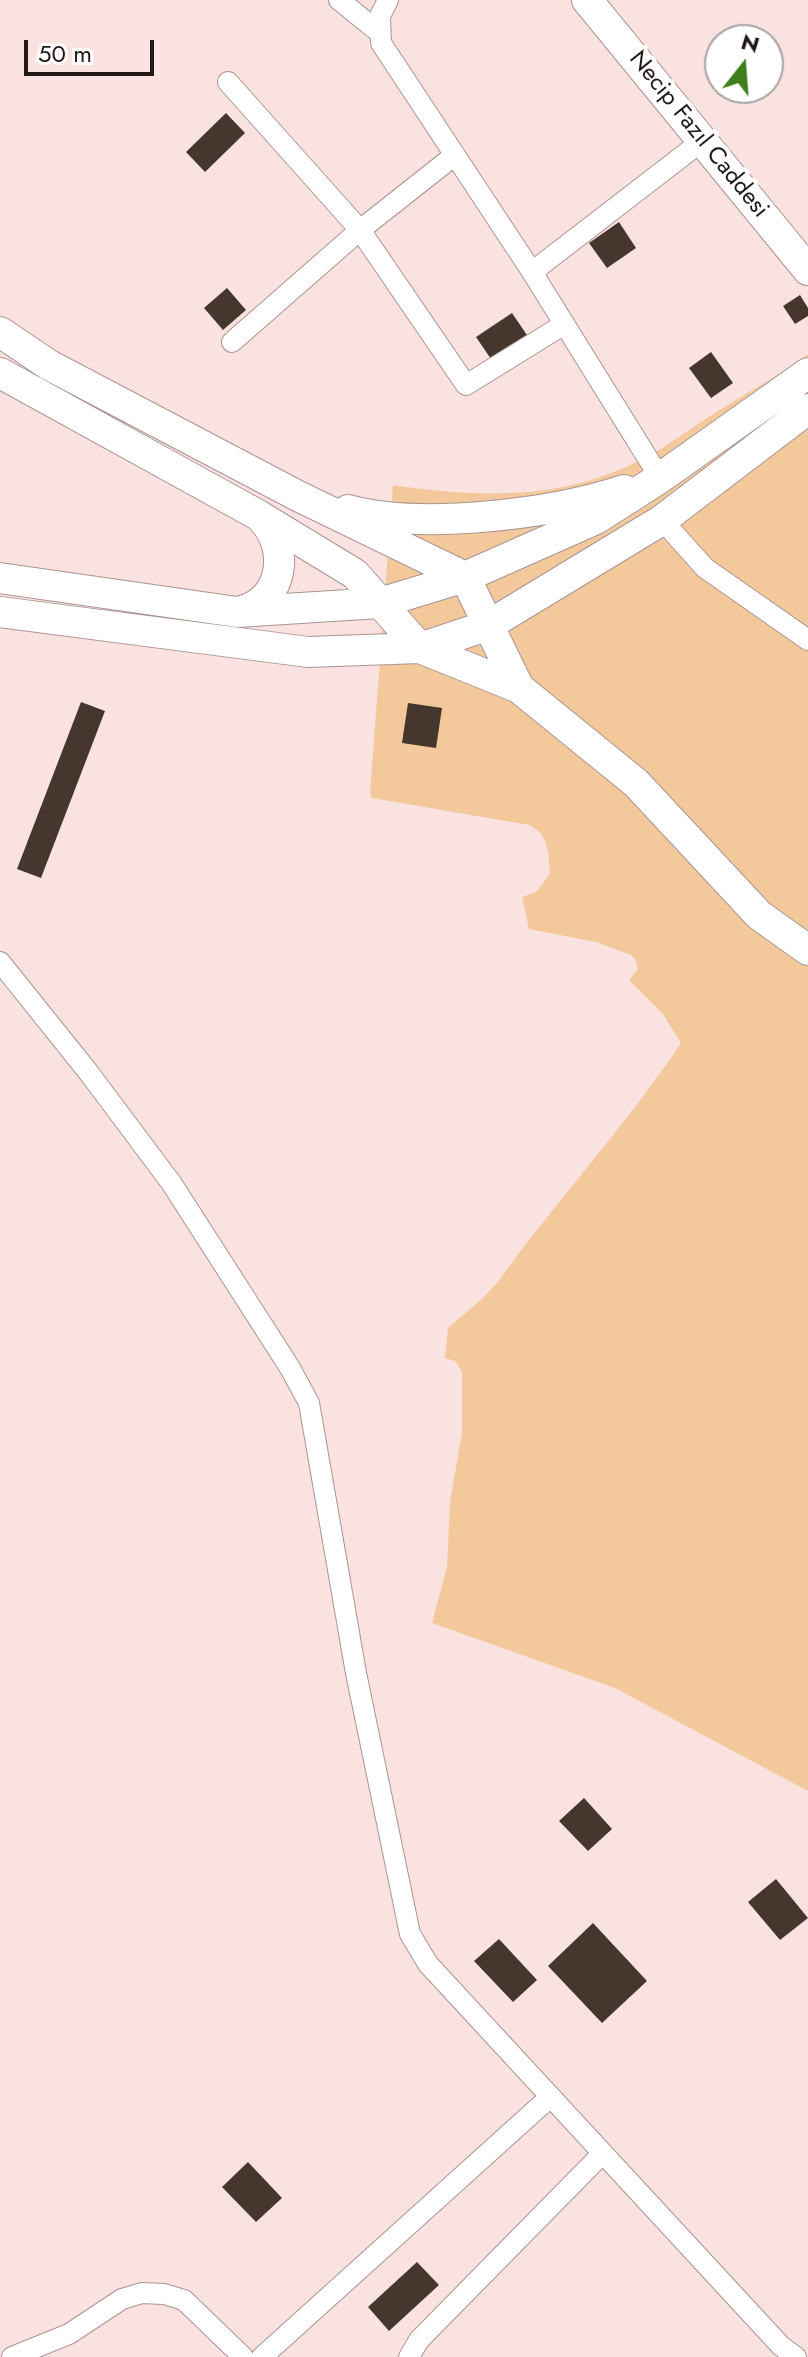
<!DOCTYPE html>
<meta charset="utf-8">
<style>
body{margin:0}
#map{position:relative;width:808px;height:2357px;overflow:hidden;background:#f9e2df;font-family:Jost,sans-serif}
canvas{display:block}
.north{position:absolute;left:704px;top:24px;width:80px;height:80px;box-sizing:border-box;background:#fff;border:2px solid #a6a3a3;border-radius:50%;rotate:17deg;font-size:22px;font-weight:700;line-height:32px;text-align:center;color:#211818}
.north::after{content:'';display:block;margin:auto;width:28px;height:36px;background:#3f7e1c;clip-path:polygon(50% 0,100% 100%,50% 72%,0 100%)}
.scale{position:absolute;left:24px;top:40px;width:130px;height:36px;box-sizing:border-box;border:4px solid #211818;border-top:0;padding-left:10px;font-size:24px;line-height:28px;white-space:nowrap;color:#211818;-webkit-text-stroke:6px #fff;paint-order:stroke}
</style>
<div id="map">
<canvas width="808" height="2357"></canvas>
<div class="north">N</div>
<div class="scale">50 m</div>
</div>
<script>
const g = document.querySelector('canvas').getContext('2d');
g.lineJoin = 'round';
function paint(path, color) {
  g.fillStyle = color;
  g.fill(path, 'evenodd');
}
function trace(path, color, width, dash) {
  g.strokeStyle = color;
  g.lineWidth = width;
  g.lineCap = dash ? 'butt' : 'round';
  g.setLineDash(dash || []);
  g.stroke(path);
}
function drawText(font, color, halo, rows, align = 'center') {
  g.font = font + ' Jost,sans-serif';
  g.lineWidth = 8;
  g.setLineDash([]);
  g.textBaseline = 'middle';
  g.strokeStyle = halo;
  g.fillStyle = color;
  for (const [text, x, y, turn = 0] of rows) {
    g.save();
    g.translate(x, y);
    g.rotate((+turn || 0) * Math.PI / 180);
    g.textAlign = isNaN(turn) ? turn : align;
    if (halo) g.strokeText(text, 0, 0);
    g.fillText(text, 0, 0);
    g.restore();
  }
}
const green = new Path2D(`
 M808,354V1791L615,1688L432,1623L447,1567L450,1502L462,1433V1372L455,1361L445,1358L448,1328L482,1299L497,1283C556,1201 625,1127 681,1043L663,1014L629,980L638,969L635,959L631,955L596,942L529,929L522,897L536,892L550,874C548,854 550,835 529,825L372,798L370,793L393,485C473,497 557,501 632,464C661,451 688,430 715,413C746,393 779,376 808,354Z`);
const building = new Path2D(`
 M226,113L245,133L205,172L186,152Z
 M619,222L636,248L607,268L589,243Z
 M227,288L246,310L223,330L204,308Z
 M800,295L808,308V316L795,324L783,306Z
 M512,313L527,335L491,359L476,337Z
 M711,352L733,383L711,398L689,368Z
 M81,702L105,711L41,878L17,869Z
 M408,703L442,708L436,748L402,743Z
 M584,1798L612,1829L588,1851L559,1821Z
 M776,1879L808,1918L780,1940L748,1902Z
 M593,1923L647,1981L602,2023L548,1966Z
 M499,1939L537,1980L513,2002L474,1961Z
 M248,2162L282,2198L256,2222L222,2187Z
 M417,2262L439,2285L389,2331L368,2307Z`);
const street = new Path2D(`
 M339,0L380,33
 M388,0L380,16L381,43L532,272L660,478
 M228,82L360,230L466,385L563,325
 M532,272L702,141
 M232,342L360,230L455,155
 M662,520L705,568L808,640
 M0,962L89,1073L172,1184L290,1368L309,1403L356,1673L410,1934L428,1964L781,2346L796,2357
 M12,2357L69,2334L122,2299L142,2293L164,2294L184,2300L243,2357
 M262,2357L549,2098
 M409,2357L419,2340L602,2154`);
const secondary = new Path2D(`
 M587,0L808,270
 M0,332L49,365L298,496L465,577L596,519L660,478L808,373
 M0,373L258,515L355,574L420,648L489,625L662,520L808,409
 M348,510C421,530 553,514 624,490
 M0,578L237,612L380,603L465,577L519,688
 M241,611C284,600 290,548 262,519
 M0,612L308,652L420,648L519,688L636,783L759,915L808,950`);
const streetNames = [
 ["Necip Fazıl Caddesi",698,135,51]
];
paint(green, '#f3c99b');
paint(building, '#45362e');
trace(street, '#aa9492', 22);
trace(secondary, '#aa9492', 32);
trace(street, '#fff', 20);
trace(secondary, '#fff', 30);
drawText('24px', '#211818', '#fff', streetNames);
</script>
